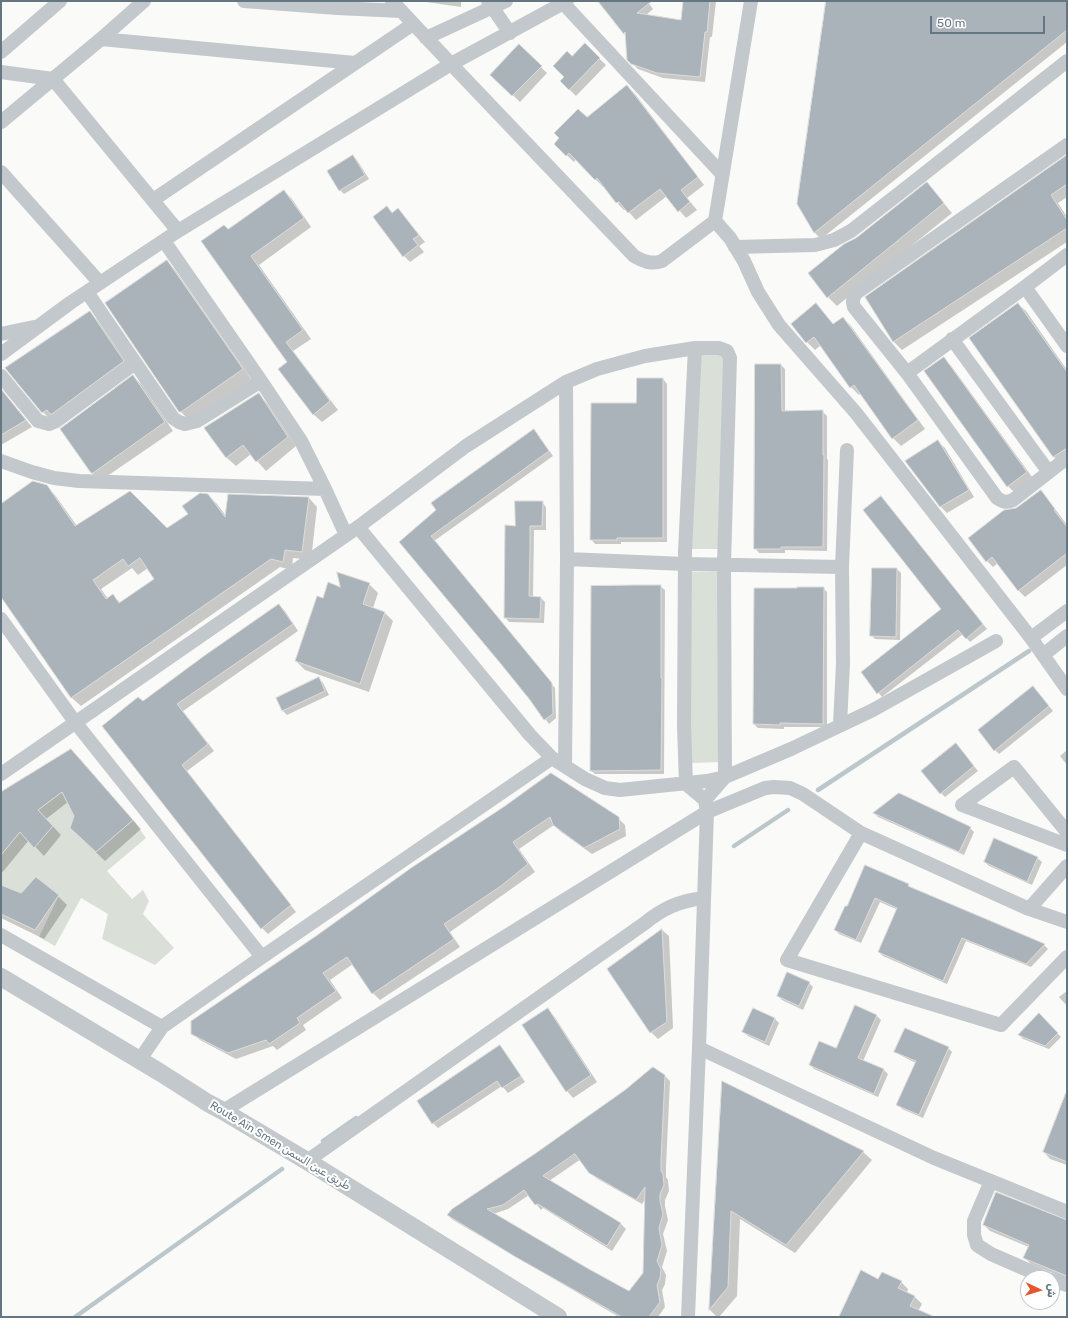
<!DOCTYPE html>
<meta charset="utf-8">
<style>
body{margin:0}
#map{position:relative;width:1068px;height:1318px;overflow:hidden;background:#fafaf8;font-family:Rubik,"Noto Naskh Arabic",sans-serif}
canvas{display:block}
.frame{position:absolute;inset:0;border:2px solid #657683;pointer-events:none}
.north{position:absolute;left:1020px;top:1270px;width:40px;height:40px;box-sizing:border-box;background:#fff;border:1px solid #c1c8cd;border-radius:50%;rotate:94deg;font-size:11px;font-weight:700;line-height:16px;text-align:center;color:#657683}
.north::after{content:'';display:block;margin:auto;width:14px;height:18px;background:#e4572e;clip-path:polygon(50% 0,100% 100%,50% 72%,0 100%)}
.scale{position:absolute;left:930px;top:16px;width:115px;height:18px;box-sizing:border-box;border:2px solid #657683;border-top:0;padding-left:5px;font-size:12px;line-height:14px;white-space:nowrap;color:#657683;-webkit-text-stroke:3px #fff;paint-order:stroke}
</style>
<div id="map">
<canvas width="1068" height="1318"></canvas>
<div class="frame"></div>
<div class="north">ش</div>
<div class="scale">50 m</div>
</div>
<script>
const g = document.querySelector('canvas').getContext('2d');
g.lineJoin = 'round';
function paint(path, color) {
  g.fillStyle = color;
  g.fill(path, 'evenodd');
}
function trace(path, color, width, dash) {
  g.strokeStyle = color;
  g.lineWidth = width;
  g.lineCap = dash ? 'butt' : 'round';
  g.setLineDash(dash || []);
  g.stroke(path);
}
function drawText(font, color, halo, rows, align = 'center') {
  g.font = font + ' Rubik,"Noto Naskh Arabic",sans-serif';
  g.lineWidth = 4;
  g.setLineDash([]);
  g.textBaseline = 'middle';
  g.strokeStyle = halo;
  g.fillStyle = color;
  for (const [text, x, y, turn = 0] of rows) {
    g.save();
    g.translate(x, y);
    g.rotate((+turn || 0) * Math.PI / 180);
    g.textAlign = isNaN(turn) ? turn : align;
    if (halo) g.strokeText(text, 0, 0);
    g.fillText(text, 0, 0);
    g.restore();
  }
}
const green = new Path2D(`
 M698,353H724L720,549H685Z
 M685,572H722L720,762L691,763Z
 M62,792L74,816L70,828L96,852L133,820L146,838L107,871L132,899L143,890L149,901L143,914L174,948L155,965L102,939L108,914L81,898L55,946L39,937L59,895L36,877L21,893L1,885V855L20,832L53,826L38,810Z`);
const shadow = new Path2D(`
 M425,1H461V7L426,2Z
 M608,1H647L653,9L646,15L682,21L684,1H716L712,37H710L705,82L663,78L638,69L628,59L626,35Z
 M827,1H1067V42L821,239L815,233L798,203Z
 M585,45L606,65L576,96L561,81L565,77L572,58Z
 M519,46L547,73L520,102L492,75Z
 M627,87L635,94L704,185L687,198L697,210L686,218L667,196L636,220L626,209L624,210L618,204L624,199L604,186L603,187L576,159L574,162L555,144Z
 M353,156L357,160L369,179L344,194L340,190Z
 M1067,156V197L1058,203L1067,217V242L902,350L894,342L866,297Z
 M927,183L952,213L837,306L828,297L857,239Z
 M284,191L292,199L311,227L259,265L311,339L293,351L338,410L322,422L313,414L288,362L228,230Z
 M387,208L393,213L398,209L425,242L419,246L424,252L410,262L404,256Z
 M167,261L175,270L251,379L190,421L180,411Z
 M1018,304L1026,311L1067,370V461L1062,464L1054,457L970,339Z
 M816,305L834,325L843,318L851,326L925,429L901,446L893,438L861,393L859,395L851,387L821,345L815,350L807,342L792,324Z
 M90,312L98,321L132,370L52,421L41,410Z
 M944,358L952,367L1035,481L1017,495L1008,486Z
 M756,365H781L785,369V412L822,411L827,416V459L828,460L827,551L785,550V553H759L755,548Z
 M133,376L142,385L173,431L100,481L91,472Z
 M663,379L667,384V542H621V544H595L591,539L638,404Z
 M1,389L32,427L1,445Z
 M258,394L267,403L296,446L266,471L251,454L236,466L227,458L205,428Z
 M538,435L553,456L434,541L555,688L556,718L549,724L531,700L401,542Z
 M938,442L945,448L974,497L947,513L941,507L906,461Z
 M46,486L55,495L77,526L167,529L189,514L208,495L217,504L226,516L309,498L317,507L311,560L293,558L292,570L280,567L81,706L72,698L1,596V505ZM132,568L138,575L148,568L156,579L121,603L113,596L108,599L101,589Z
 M1041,491L1047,498L1067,525V565L1025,597L1018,590L998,563L993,567L987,561L1017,509Z
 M881,497L987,629L970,642L963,634L882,697L862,672L943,609Z
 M542,502L546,507V530H534L533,597L541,598L545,602L544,623L509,622L505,617L516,527Z
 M897,569L901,573L900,640L875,639L871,635Z
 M369,584L378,593L373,608L384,612L393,621L369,692L305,670L296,661L341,588Z
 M660,586L665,590L664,774H595L590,770Z
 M823,588L827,592V727H784V729L758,728L754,724Z
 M278,605L285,611L298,631L183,711L214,751L187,771L296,912L268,934L262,928L143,702Z
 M319,678L323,683L329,695L287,715L283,711Z
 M1037,691L1053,711L999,754L995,750Z
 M960,749L978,771L945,797L941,793Z
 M1067,750V765L1060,756Z
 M80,759L141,829L105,861L80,837L75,815L68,802L46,819L61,835L44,856L29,840L1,874V793Z
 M506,807L618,818L625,825L626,836L592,854L561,832L554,825L519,849L535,872L507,892L450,932L460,947L380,1000L373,993L353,964L330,980L342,998L303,1025L306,1030L277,1050L273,1046L236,1059L200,1040L192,1033Z
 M874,813L970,828L974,832L964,855L878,817Z
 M995,839L1037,858L1042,862L1032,885L989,866L985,862Z
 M908,885L911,888L1044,945L1048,949L1031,967L966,941L947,984L883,956L879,952L898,910L880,902L861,943L839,934L835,930L846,907Z
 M1,886L21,894L58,896L67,905L44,939L1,918Z
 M662,930L669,936L673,1028L658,1039L651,1032L608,969Z
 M809,983L813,987L803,1010L782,1000L778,996Z
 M1067,991V1006L1059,997Z
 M754,1009L775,1019L779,1023L769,1046L748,1036L744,1032Z
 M548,1010L554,1016L597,1082L573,1098L567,1091Z
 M1039,1015L1061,1037L1049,1049L1023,1039L1019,1035Z
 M877,1016L881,1020L863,1061L884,1070L888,1074L878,1097L814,1069L810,1065L837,1049Z
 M500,1047L505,1052L525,1082L508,1093L502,1086L438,1128L433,1123Z
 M948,1048L952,1052L923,1118L902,1109L898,1105L916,1063L900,1055L896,1051Z
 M665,1076L670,1081L666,1166V1177L668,1180L669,1191L665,1200V1206L668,1220L663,1234L667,1251L662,1267L666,1275L665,1284L662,1290L665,1307L658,1317H619L453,1220L448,1215ZM581,1159L596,1178L642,1204L646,1198L644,1274L630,1292L586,1269L493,1214L508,1209L529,1195L541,1210L543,1208L612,1251L626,1229L621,1224L549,1181Z
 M723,1083L863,1152L872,1160L795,1253L740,1219L737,1296L719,1317H717L710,1310Z
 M1067,1094V1165L1050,1159L1044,1152Z
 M1067,1221V1279L1031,1264L1025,1258L1029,1247L990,1231L984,1225Z
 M879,1280L901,1282L908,1289L907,1293L914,1296L922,1304L918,1311L930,1317H840Z`);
const stream = new Path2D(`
 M818,790L1029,651
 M734,846L788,810
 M323,1141L356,1118
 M75,1317L282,1169`);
const building = new Path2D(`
 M598,1H652L637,13L681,20L683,1H710L707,32H705L700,77L657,73L631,64L627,60L625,32L624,34Z
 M826,1H1067V30L814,233L797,204Z
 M585,43L600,58L569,90L560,81L564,77L553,66L567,51L572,56Z
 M519,44L542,66L512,96L490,75Z
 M627,85L698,177L681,190L690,202L678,212L660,189L628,213L619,202L616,203L597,178L595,180L569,153L566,156L554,144L559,138L554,133L578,109L587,117Z
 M353,155L365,175L339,191L327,171Z
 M1067,155V184L1051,195L1067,220V228L893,342L865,297Z
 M927,182L944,203L827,298L808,273L844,244L856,238Z
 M284,190L304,218L251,256L303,330L286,342L330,401L313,415L278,369L287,362L201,241L224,225L228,229Z
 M387,206L392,213L398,208L419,235L413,239L418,245L403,257L373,217Z
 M167,260L243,369L181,412H179L105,303Z
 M816,303L833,324L843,317L918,420L892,439L854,385L850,388L814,337L806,343L791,324Z
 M1018,303L1067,372V448L1053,457L969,338Z
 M90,311L124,361L52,414H50L47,410L42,413L5,368Z
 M944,357L1027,472L1007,487L924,371Z
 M755,364H781L782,411L823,410V455H824L823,547H781V549H754Z
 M133,375L165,422L93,473H91L60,429Z
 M637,378H663V538H617V540H590L591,403H636Z
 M1,389L26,420L1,435Z
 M259,393L288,437L256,462L243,445L226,458L204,428Z
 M534,429L549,451L431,536L552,683L553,714L544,720L530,700L501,664L399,542L436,510L431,503Z
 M938,440L969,490L940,507L905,461Z
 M33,481L47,485L75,526L130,491L167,528L188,514L182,506L200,493L208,494L225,517L228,494L309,497L302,552L285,550L283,562L271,559L71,698L1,597V504ZM140,558L154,579L119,603L113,594L106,599L93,580L123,559L128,566Z
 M1041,490L1055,509L1054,510L1067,527V553L1018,591L992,557L986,562L968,538L1004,510L1016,508Z
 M881,496L983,624L966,639L958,630L877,694L861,672L941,609L863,510Z
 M515,501H543L542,526H530V548L529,596L541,597L540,619L504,618L505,525L515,526Z
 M872,568H897L896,637L870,636Z
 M337,572L370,583L363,604L385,612L360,684L295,661L317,596L323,598L328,582L340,587Z
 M634,585H661V678H662L661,770L590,771L591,586Z
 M797,587H824L823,724L780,723V725L753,724L754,588H797Z
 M279,604L293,624L177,704L208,744L182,765L291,905L261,929L102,726L138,697L143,701L204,656Z
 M319,677L325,691L282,711L276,698Z
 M1033,686L1049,706L994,751L978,730Z
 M956,743L974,766L940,794L921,771Z
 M71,749L133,820L96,852L70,828L74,816L62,792L38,810L53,826L34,848L20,832L1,855V792Z
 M551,773L619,817L620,829L584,848L553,825L550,817L513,842L528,864L501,886L444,924L454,939L372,994L347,957L323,973L336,991L297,1018L300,1023L269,1044L266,1040L228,1053L191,1034V1021L316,936L411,868L505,806Z
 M899,793L971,827L959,852L873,813Z
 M994,838L1038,857L1027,882L984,862Z
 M865,865L909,884L908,886L1045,944L1026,964L962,938L943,981L878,952L897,908L875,898L856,940L834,930L845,906H847Z
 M36,877L59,895L35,930L1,914V885L21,893Z
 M662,929L667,1022L650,1033L607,969Z
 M787,972L810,982L799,1006L777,996Z
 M855,1005L877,1015L858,1058L884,1069L874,1094L809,1065L819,1041L836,1048Z
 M548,1008L591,1075L566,1092L522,1025Z
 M753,1008L775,1018L765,1042L742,1032Z
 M1039,1013L1058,1033L1045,1046L1018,1035Z
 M905,1028L949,1047L919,1115L896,1105L916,1061L894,1052Z
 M500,1045L521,1076L502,1088L497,1081L432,1124L417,1101Z
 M653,1067L665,1075L661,1160V1171L663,1174L664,1185L660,1194V1201L663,1214L659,1228L662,1245L657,1261L661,1269L660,1278L657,1285L660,1302L649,1317H622L514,1256L447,1215L452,1209L536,1153L625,1090ZM575,1154L589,1173L636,1200L645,1187L643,1273L629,1291L587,1268L487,1209L503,1205L524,1190L535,1205L538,1204L607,1246L621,1223L543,1176Z
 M722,1081L864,1151L786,1245L731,1211L728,1287L709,1310Z
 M1066,1093H1067V1162L1043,1152Z
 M996,1192L1067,1220V1276L1023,1258L1029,1245L983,1225Z
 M861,1270L878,1279L882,1272L902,1281L898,1288L915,1296L910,1306L935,1317H839Z`);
const minor = new Path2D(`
 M244,1L337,8L401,11
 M392,1L451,64L634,256C643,261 651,265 662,261L715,221L751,1
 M488,1L510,33
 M563,3L722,174
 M426,38L506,1
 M101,39L355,63
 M1,52L60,1
 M1,72L53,79L178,231
 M1,122L101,39L144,1
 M1067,145L856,293C853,298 852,301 854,307L907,373L997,498C1003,502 1006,503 1013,500L1067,458
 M1,172L100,283
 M153,200L413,24
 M715,221L730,238L744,261L758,292L779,325L856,413L1031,638L1067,689
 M164,241L261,381L301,441L325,489L346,535
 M735,247L815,245L834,240L851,231L920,177L1067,61
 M1025,287L1067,346
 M87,292L173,418L179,422L185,424L197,421L261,381
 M1,334L34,327
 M952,339L1048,471
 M1,354L70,303L178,231L451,64L567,1
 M907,373L1025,287L1067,255
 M1,376L38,421L49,424L56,421L135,363
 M1,461L32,472L54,478L79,481L325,489
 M358,527L530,735L552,758L585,779L605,788L620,790L707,781L725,777L791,749L873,710L996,641
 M567,559L685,564L842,567
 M1,619L75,722L262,957
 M1031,638L1067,611
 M1043,655L1067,636
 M840,725L843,663L842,567L847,450
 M565,766L567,559L566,382
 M1,774L358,527L466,446L566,382L597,369L645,356L695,348H719L727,351L730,358L724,564L725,777L705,800
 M1067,832L1014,767L962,805L1067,845
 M861,833L787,960L1001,1025L1067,957
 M1029,909L1067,866
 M1,935L162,1027
 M699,1048L934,1158L1067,1212
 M139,1061L162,1027L262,957L552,758
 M223,1111L707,812L765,788L774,787L790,788L803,794L861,833L1029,909L1067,922
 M307,1161L645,923C663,908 680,901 703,898
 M991,1181L974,1221V1235L977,1245L991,1254L1046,1278
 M1052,1280L1067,1285
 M688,1317L699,1048L707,812L705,800L686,784L684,725L685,551L695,348`);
const tertiary = new Path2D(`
 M1,977L161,1073L208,1103L223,1111L307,1161L558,1317`);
const streetNames = [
 ["Route Aïn Smen طريق عين السمن",280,1146,31]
];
paint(green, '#dadfd7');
paint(shadow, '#0003');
trace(stream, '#bbc7cb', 4.5);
paint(building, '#aab3b9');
trace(building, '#dcdcda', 1);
trace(minor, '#c3c8cc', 14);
trace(tertiary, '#c3c8cc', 18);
drawText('11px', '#657683', '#fff', streetNames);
</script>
